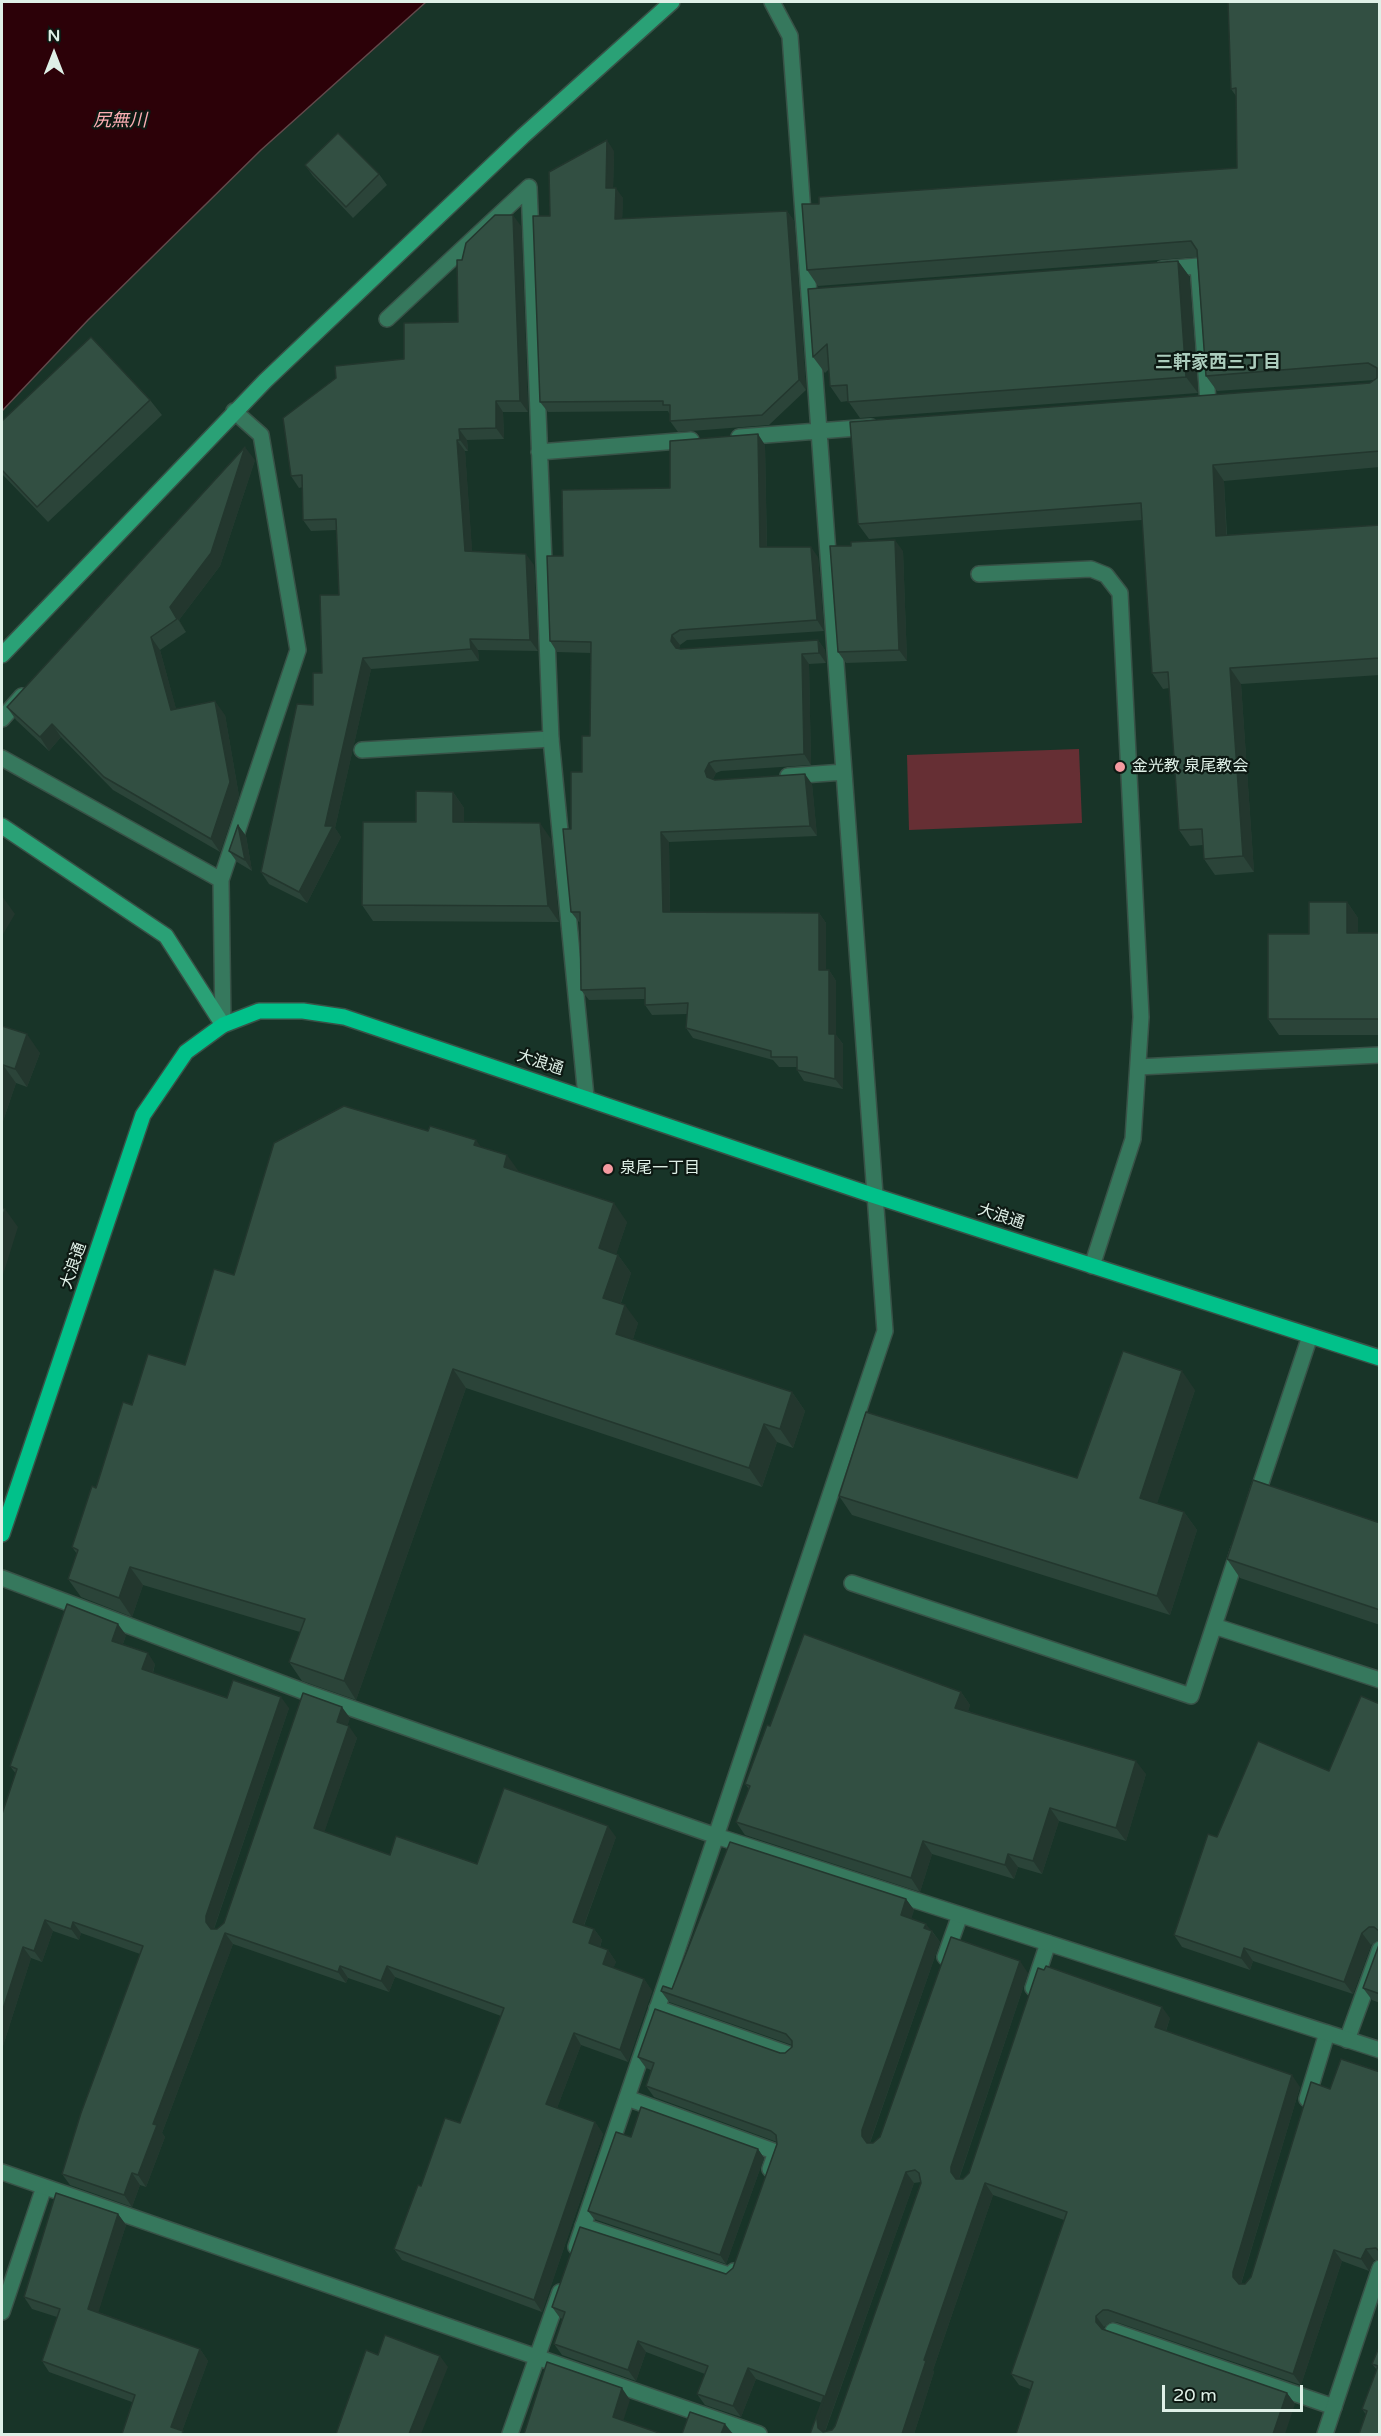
<!DOCTYPE html>
<meta charset="utf-8">
<style>
body{margin:0}
#map{position:relative;width:1381px;height:2436px;overflow:hidden;background:#183428;font-family:"Varela Round",sans-serif}
canvas{display:block}
.frame{position:absolute;inset:0;border:3px solid #dff0e7;pointer-events:none}
.north{position:absolute;left:24px;top:24px;width:60px;height:60px;-webkit-text-stroke:4px #0d1913;paint-order:stroke;rotate:0deg;font-size:16px;font-weight:700;line-height:24px;text-align:center;color:#dff0e7}
.north::after{content:'';display:block;margin:auto;width:21px;height:27px;background:#dff0e7;clip-path:polygon(50% 0,100% 100%,50% 72%,0 100%)}
.scale{position:absolute;left:1162px;top:2385px;width:141px;height:27px;box-sizing:border-box;border:3px solid #dff0e7;border-top:0;padding-left:8px;font-size:18px;line-height:21px;white-space:nowrap;color:#dff0e7;-webkit-text-stroke:4px #0d1913;paint-order:stroke}
</style>
<div id="map">
<canvas width="1381" height="2436"></canvas>
<div class="frame"></div>
<div class="north">N</div>
<div class="scale">20 m</div>
</div>
<script>
const g = document.querySelector('canvas').getContext('2d');
g.lineJoin = 'round';
function paint(path, color) {
  g.fillStyle = color;
  g.fill(path, 'evenodd');
}
function trace(path, color, width, dash) {
  g.strokeStyle = color;
  g.lineWidth = width;
  g.lineCap = dash ? 'butt' : 'round';
  g.setLineDash(dash || []);
  g.stroke(path);
}
function drawText(font, color, halo, rows, align = 'center') {
  g.font = font + ' "Varela Round","Noto Sans JP",sans-serif';
  g.lineWidth = 4.5;
  g.setLineDash([]);
  g.textBaseline = 'middle';
  g.strokeStyle = halo;
  g.fillStyle = color;
  for (const [text, x, y, turn = 0] of rows) {
    g.save();
    g.translate(x, y);
    g.rotate((+turn || 0) * Math.PI / 180);
    g.textAlign = isNaN(turn) ? turn : align;
    if (halo) g.strokeText(text, 0, 0);
    g.fillText(text, 0, 0);
    g.restore();
  }
}
const green = new Path2D(`
 M1079,749L1082,823L909,830L907,755Z`);
const water = new Path2D(`
 M2,2H426L261,150L88,320L2,411Z`);
const lane = new Path2D(`
 M979,574L1091,569L1106,575L1120,593L1141,1017L1133,1139L1092,1266
 M362,750L551,739
 M1138,1067L1380,1055
 M1255,1501L1310,1336
 M852,1583L1191,1696L1239,1549
 M1214,1626L1380,1680
 M945,1957L960,1915
 M1033,1988L1048,1943
 M657,2008L791,2055
 M1347,2040L1380,1949
 M627,2098L776,2152L770,2169
 M1307,2099L1327,2033
 M583,2226L732,2276L734,2271
 M2,2312L44,2187
 M1113,2331L1334,2407`);
const street = new Path2D(`
 M1162,269L1198,266L1208,402
 M387,319L529,187L551,739L586,1097
 M739,437L871,427
 M539,452L691,440
 M2,719L22,696
 M2,758L221,880
 M788,776L844,772
 M223,1025L221,880L298,650L261,435L234,411
 M2,1578L305,1692L716,1836L1380,2050
 M2,2172L759,2434
 M576,2247L716,1836L885,1331L790,36L772,2
 M510,2434L560,2292
 M1325,2434L1380,2268`);
const secondary = new Path2D(`
 M2,655L265,381L523,136L672,2
 M2,826L166,936L223,1025`);
const primary = new Path2D(`
 M2,1534L143,1115L186,1052L223,1025L259,1011H303L344,1017L875,1196L1380,1358`);
const wall = new Path2D(`
 M1380,2V467L1224,481L1227,535L1380,525V675L1241,684L1254,872L1215,875L1204,859L1203,845L1190,846L1179,830L1169,688L1163,689L1152,673L1142,520L869,539L858,524L1370,383L1375,380L1217,391L1206,376L1197,257L818,286L807,270L819,204L1237,168L1236,96L1231,89Z
 M614,151L613,188L623,198L622,219L787,211L794,221L806,390L769,425L678,432L670,421V415L668,411L548,412L540,402L550,216Z
 M305,165L379,174L387,185L353,218L313,176Z
 M521,226L528,412H503L504,439L467,440L468,451H465L472,552L534,565L538,651L478,650L479,661L371,669L335,828L341,837L307,903L269,884L261,872L313,705L322,673L339,595L337,530L311,531L303,520V487L299,488L291,476L404,359L458,322L462,260Z
 M1178,261L1189,276L1198,393L860,418L848,401L841,402L830,386L829,369L825,373L813,357L808,289Z
 M150,400L162,415L48,522L2,474V421Z
 M765,445L767,547L818,557L824,631L687,640L680,645L679,649H681L818,640L825,650L826,663L809,664L811,765L721,771L716,773L713,779L715,780L812,784L817,836L669,842L670,912L819,913L826,923V970H829L836,981V1035L843,1044V1089L804,1081L797,1070V1067H779L773,1060L693,1038L686,1028L687,1014L652,1015L645,1005V999L589,1000L581,990L580,922H579L571,912V829L582,772L590,736L591,653L557,652L550,641L563,556L670,488Z
 M255,460L220,566L179,620L186,632L160,650L176,709L225,715L239,796L220,852L113,790L61,737L49,751L16,720L7,707Z
 M851,546L903,551L907,661L846,663L838,652Z
 M453,792L464,808V822L551,839L559,922L373,921L362,905L416,822Z
 M238,825L246,836L252,871L237,862L229,851Z
 M1347,902L1358,918V933H1380V1035H1279L1268,1019L1309,934Z
 M2,1026L40,1053L27,1087L16,1083L2,1124Z
 M482,1147L519,1172L627,1222L616,1254L618,1255L631,1273L621,1303L638,1323L633,1339L792,1392L805,1411L793,1448L777,1442L762,1487L466,1388L356,1700L302,1681L289,1662L300,1632L143,1585L132,1617L81,1597L68,1579L77,1554L72,1547L96,1488L132,1405L185,1365L234,1275Z
 M1195,1390L1157,1503L1184,1512L1197,1530L1170,1615L852,1515L839,1496L1077,1478Z
 M1380,1523V1625L1240,1578L1227,1559Z
 M126,1635L123,1644L155,1664L153,1673L227,1698L289,1708L214,1929H217L224,1923L350,1718L347,1726L357,1738L324,1832L390,1855L477,1864L616,1837L584,1926L594,1929L602,1940L600,1947L608,1950L616,1962L613,1968L644,1979L652,1991L628,2062L581,2045L557,2108L595,2122L603,2134L542,2312L402,2260L394,2249L421,2186L460,2123L501,2016L395,1977L389,1992L348,1978L346,1983L233,1944L162,2133L165,2137L146,2187L140,2185L132,2207L70,2185L62,2174L140,1954L81,1933L79,1940L53,1931L42,1962L31,1958L2,2049V1814L16,1774L10,1766Z
 M961,1692L970,1705L968,1711L1146,1774L1126,1841L1059,1821L1042,1874L1018,1867L1014,1879L932,1854L920,1892L745,1835L736,1822L749,1789L745,1784L770,1726Z
 M1380,1704V1940H1378L1371,1945L1353,1994L1253,1961L1250,1970L1182,1947L1174,1935L1217,1837L1329,1771Z
 M906,1899L914,1910L911,1919L932,1931L940,1942L870,2143H873L880,2137L1028,1973L959,2179H963L1170,2018L1166,2031L1300,2087L1241,2284H1245L1251,2277L1330,2089L1380,2072V2260H1374L1369,2271L1342,2261L1301,2385L1116,2322H1111L1104,2327V2330L1287,2393L1295,2404L1030,2389L1019,2385L1011,2374L1064,2220L993,2195L933,2370L934,2372L914,2434H810L822,2403L756,2379L741,2417L705,2405L697,2394L705,2374L646,2352L636,2381L562,2355L554,2344L563,2319L560,2318L552,2307L726,2274L733,2268L777,2144V2142L654,2097L646,2086L651,2070L646,2068L638,2057L785,2053L792,2047V2045L669,2002L661,1991L672,1989ZM921,2182L835,2426L832,2430L825,2432L914,2183Z
 M1380,1942V2003L1372,2000L1363,1988Z
 M758,2149L764,2158L726,2264L594,2219L588,2211Z
 M118,2214L126,2225L98,2312L200,2349L208,2361L182,2431L132,2402L49,2372L42,2361L57,2317L32,2309L24,2297Z
 M1380,2345V2434L1362,2409L1377,2370L1372,2364Z`);
const shadedWall = new Path2D(`
 M607,140L614,151L613,198L606,188Z
 M616,188L623,198L622,229L615,219Z
 M787,211L794,221L806,390L799,380Z
 M513,215L521,226L528,412L520,401Z
 M1178,261L1189,276L1198,393L1186,377Z
 M496,401L503,412L504,439L496,428Z
 M459,429L467,440L468,451L460,440Z
 M758,434L765,445L767,558L760,547Z
 M457,440L465,451L473,562L465,551Z
 M245,447L255,460L220,566L179,620L186,632L170,607Z
 M1213,465L1224,481L1227,551L1216,536Z
 M895,540L903,551L907,661L899,650Z
 M811,547L818,557L824,631L817,620Z
 M526,554L534,565L538,651L530,640Z
 M672,635L680,645L678,651L671,641Z
 M151,637L160,650L180,723L171,710Z
 M470,639L478,650L479,661L471,649Z
 M818,640L825,650L826,663L819,653Z
 M802,654L809,664L811,765L804,754Z
 M363,658L371,669L335,828L341,837L307,903L299,892L325,826Z
 M1230,668L1241,684L1254,872L1243,856Z
 M215,701L225,715L239,796L220,852L211,839Z
 M52,724L61,737L49,751L40,737Z
 M709,763L716,773L712,781L707,777L705,771Z
 M805,774L812,784L817,836L810,826Z
 M453,792L464,808V838L453,822Z
 M540,823L551,839L559,922L548,906Z
 M238,825L246,836L252,871L245,860Z
 M661,832L669,842L670,922L663,912Z
 M2,896L15,914L2,936Z
 M1347,902L1358,918V948L1347,933Z
 M819,913L826,923V981L819,970Z
 M829,970L836,981V1035L843,1044V1089L835,1079L829,1034Z
 M27,1034L40,1053L27,1087L15,1069Z
 M3,1065L16,1083L2,1124V1068Z
 M476,1140L489,1158L474,1145Z
 M507,1155L520,1173L504,1167Z
 M614,1203L627,1222L612,1267L599,1248Z
 M5,1209L18,1227L2,1278V1219Z
 M618,1255L631,1273L616,1316L603,1298Z
 M625,1305L638,1323L629,1352L616,1334Z
 M453,1369L466,1388L356,1700L344,1681Z
 M1182,1371L1195,1390L1153,1516L1140,1498Z
 M792,1392L805,1411L793,1448L780,1429Z
 M764,1424L777,1442L762,1487L749,1468Z
 M1184,1512L1197,1530L1170,1615L1157,1596Z
 M130,1567L143,1585L132,1617L119,1598Z
 M118,1624L126,1635L120,1652L112,1641Z
 M148,1653L155,1664L150,1680L142,1669Z
 M961,1692L970,1705L965,1721L955,1708Z
 M281,1697L289,1708L214,1928V1933L206,1922V1916Z
 M342,1707L350,1718L345,1734L337,1722Z
 M349,1726L357,1738L322,1839L314,1828Z
 M1136,1761L1146,1774L1126,1841L1116,1828Z
 M1050,1808L1059,1821L1042,1874L1033,1861Z
 M608,1826L616,1837L581,1933L573,1922Z
 M923,1841L932,1854L920,1892L911,1878Z
 M1008,1854L1018,1867L1014,1879L1005,1865Z
 M906,1899L914,1910L909,1926L901,1915Z
 M45,1920L53,1931L42,1962L34,1951Z
 M73,1922L81,1933L79,1940L71,1929Z
 M926,1924L940,1942L870,2142V2147L862,2136V2130Z
 M594,1929L602,1940L597,1954L589,1943Z
 M225,1933L233,1944L162,2133L165,2137L146,2187L138,2175L153,2124Z
 M1362,1933L1371,1945L1353,1994L1344,1982Z
 M23,1947L31,1958L2,2049V2012Z
 M1244,1948L1253,1961L1250,1970L1241,1958Z
 M608,1950L616,1962L610,1976L603,1964Z
 M1020,1961L1028,1973L959,2178V2183L951,2172V2167Z
 M340,1966L348,1978L346,1983L338,1972Z
 M387,1966L395,1977L389,1992L381,1981Z
 M644,1979L652,1991L628,2062L620,2050Z
 M1162,2007L1170,2018L1163,2039L1155,2027Z
 M574,2033L581,2045L554,2116L546,2104Z
 M1292,2075L1300,2087L1241,2283V2289L1233,2277V2272Z
 M595,2122L603,2134L542,2312L534,2300Z
 M758,2149L764,2158L726,2264L720,2255Z
 M906,2172L914,2183L825,2431V2434L818,2428L817,2419Z
 M132,2173L140,2185L132,2207L124,2195Z
 M985,2183L993,2195L933,2370L934,2372L914,2434H902L924,2360Z
 M118,2214L126,2225L96,2320L88,2309Z
 M1366,2249L1374,2260L1369,2271L1361,2259Z
 M1334,2250L1342,2261L1301,2385L1293,2374Z
 M1096,2316L1104,2327V2333L1096,2322Z
 M638,2341L646,2352L636,2381L628,2370Z
 M200,2349L208,2361L181,2434L171,2427Z
 M440,2356L448,2367L421,2434H409Z
 M748,2368L756,2379L741,2417L733,2406Z
 M622,2388L630,2400L621,2428L613,2417Z
 M1287,2393L1295,2404L1285,2434H1273Z
 M725,2424L733,2434H721Z`);
const building = new Path2D(`
 M1228,2H1380V451L1213,465L1216,536L1380,525V658L1230,668L1243,856L1204,859L1202,829L1179,830L1168,672L1152,673L1141,503L858,524L850,422L1370,383L1377,378V368L1368,363L1206,376L1197,250L1191,241L807,270L802,204H819V197L1237,168L1236,88L1231,89Z
 M338,133L379,174L346,207L305,165Z
 M607,140L606,188H616L615,219L787,211L799,380L762,415L670,421V405H663V401L540,402L533,216H550L549,172Z
 M495,215H513L520,401H496V428L459,429L460,440H457L465,551L526,554L530,640L470,639L471,649L363,658L325,826H333L299,892L261,872L297,704L313,705V673H322L320,595H339L336,519L303,520L302,475L291,476L283,418L336,378L335,366L404,359V323L458,322L457,260H462L466,243Z
 M1178,261L1186,377L848,402L847,385L830,386L827,344L813,357L808,289Z
 M91,337L150,400L37,507L2,470V421Z
 M758,434L760,547H811L817,620L680,630L672,635L671,641L676,648L681,649L818,640L819,653L802,654L804,754L714,761L709,763L705,771L707,777L715,780L805,774L810,826L661,832L663,912L819,913V970H829V1034H835V1079L797,1070V1057H771V1051L686,1028L688,1003L645,1005V988L581,990L580,912H571L563,829H571V772H582V736H590L591,642L550,641L547,556H563L562,490L670,488V441Z
 M245,447L211,553L170,607L177,619L151,637L171,710L215,701L230,782L211,839L104,777L52,724L40,737L7,707Z
 M895,540L899,650L838,652L830,546H851V542Z
 M416,791L453,792V822L540,823L548,906L362,905L363,822H416Z
 M238,825L245,860L229,851Z
 M1309,902H1347V933H1380V1019H1268V934H1309Z
 M2,1026L27,1034L15,1069L3,1065L2,1068Z
 M344,1106L428,1131L430,1126L476,1140L474,1145L507,1155L504,1167L614,1203L599,1248L618,1255L603,1298L625,1305L616,1334L792,1392L780,1429L764,1424L749,1468L453,1369L344,1681L289,1662L305,1619L130,1567L119,1598L68,1579L78,1550L72,1547L92,1486L96,1488L123,1402L132,1405L148,1354L185,1365L214,1269L234,1275L274,1143Z
 M2,1208L5,1209L2,1219Z
 M1123,1351L1182,1371L1140,1498L1184,1512L1157,1596L839,1496L866,1412L1077,1478Z
 M1253,1480L1380,1523V1610L1227,1559Z
 M67,1604L118,1624L112,1641L148,1653L142,1669L227,1698L233,1680L281,1697L206,1916V1922L211,1929H217L224,1923L303,1693L342,1707L337,1722L349,1726L314,1828L390,1855L396,1836L477,1864L504,1788L608,1826L573,1922L594,1929L589,1943L608,1950L603,1964L644,1979L620,2050L574,2033L546,2104L595,2122L534,2300L394,2249L418,2185L421,2186L445,2118L460,2123L504,2008L387,1966L381,1981L340,1966L338,1972L225,1933L153,2124L157,2125L138,2175L132,2173L124,2195L62,2174L81,2113L143,1946L73,1922L71,1929L45,1920L34,1951L23,1947L2,2012V1814L17,1769L10,1766Z
 M804,1634L961,1692L955,1708L1136,1761L1116,1828L1050,1808L1033,1861L1008,1854L1005,1865L923,1841L911,1878L736,1822L750,1786L745,1784L767,1725L770,1726Z
 M1361,1696L1380,1704V1933L1379,1931L1374,1927H1369L1362,1933L1344,1982L1244,1948L1241,1958L1174,1935L1208,1834L1217,1837L1258,1741L1329,1771Z
 M730,1842L906,1899L901,1915L926,1924L924,1928L932,1931L862,2130V2136L867,2143H873L880,2137L951,1937L1020,1961L951,2167V2172L956,2179H963L969,2173L1038,1968L1044,1970L1046,1966L1162,2007L1155,2027L1292,2075L1233,2272V2277L1239,2284H1245L1251,2277L1311,2082L1330,2089L1341,2059L1380,2072V2252L1376,2248L1366,2249L1361,2259L1334,2250L1293,2374L1108,2310H1103L1096,2316V2322L1102,2329L1287,2393L1273,2434H1016L1033,2382L1011,2374L1067,2212L985,2183L924,2360L926,2361L902,2434H810L824,2396L748,2368L733,2406L697,2394L708,2366L638,2341L628,2370L554,2344L565,2312L552,2307L580,2227L726,2274L733,2268L777,2144L776,2135L771,2131L646,2086L654,2063L638,2057L655,2009L780,2053H785L792,2047V2041L786,2034L661,1991L663,1986L672,1989ZM915,2170L919,2173L921,2183L835,2426L832,2430L823,2432L818,2428L817,2419L906,2172Z
 M1380,1942V1994L1363,1988Z
 M641,2107L758,2149L720,2255L588,2211L616,2132L631,2137Z
 M56,2193L118,2214L88,2309L200,2349L171,2427L183,2431L182,2434H122L135,2395L42,2361L60,2309L24,2297Z
 M385,2335L440,2356L409,2434H336L366,2350L378,2355Z
 M1380,2345V2434H1359L1367,2411L1362,2409L1378,2366L1372,2364Z
 M547,2362L622,2388L613,2417L662,2434H524Z
 M690,2412L725,2424L721,2434H682Z`);
const markers = [
 [1120,767,6,"#f49aa0"],
 [608,1169,6,"#f49aa0"]
];
const poiNames = [
 ["金光教 泉尾教会",1132,767],
 ["泉尾一丁目",620,1169]
];
const streetNames = [
 ["大浪通",540,1063,18],
 ["大浪通",1001,1217,18],
 ["大浪通",74,1266,-71]
];
const waterNames = [
 ["尻無川",120,121]
];
const neighbourhoodNames = [
 ["三軒家西三丁目",1218,363]
];
paint(green, '#662f34');
paint(water, '#2c0108');
trace(water, '#62494b', 1.5);
trace(lane, '#385247', 18);
trace(street, '#385247', 18);
trace(secondary, '#385247', 18);
trace(primary, '#385247', 18);
trace(lane, '#36785d', 15);
trace(street, '#36785d', 15);
trace(secondary, '#2aa176', 15);
trace(primary, '#01c18a', 15);
paint(wall, '#2b4439');
paint(shadedWall, '#23372e');
paint(building, '#324f42');
trace(building, '#23372e', 1.5);
for (const [x, y, r, color] of markers) {
  const dot = new Path2D();
  dot.arc(x, y, r, 0, 2 * Math.PI);
  g.fillStyle = color;
  g.fill(dot);
  trace(dot, '#0d1913', 2);
}
drawText('16px', '#dff0e7', '#0d1913', poiNames, 'left');
drawText('16px', '#dff0e7', '#0d1913', streetNames);
drawText('italic 18px', '#fbaeb3', '#0d1913', waterNames);
drawText('bold 18px', '#accdbd', '#0d1913', neighbourhoodNames);
</script>
